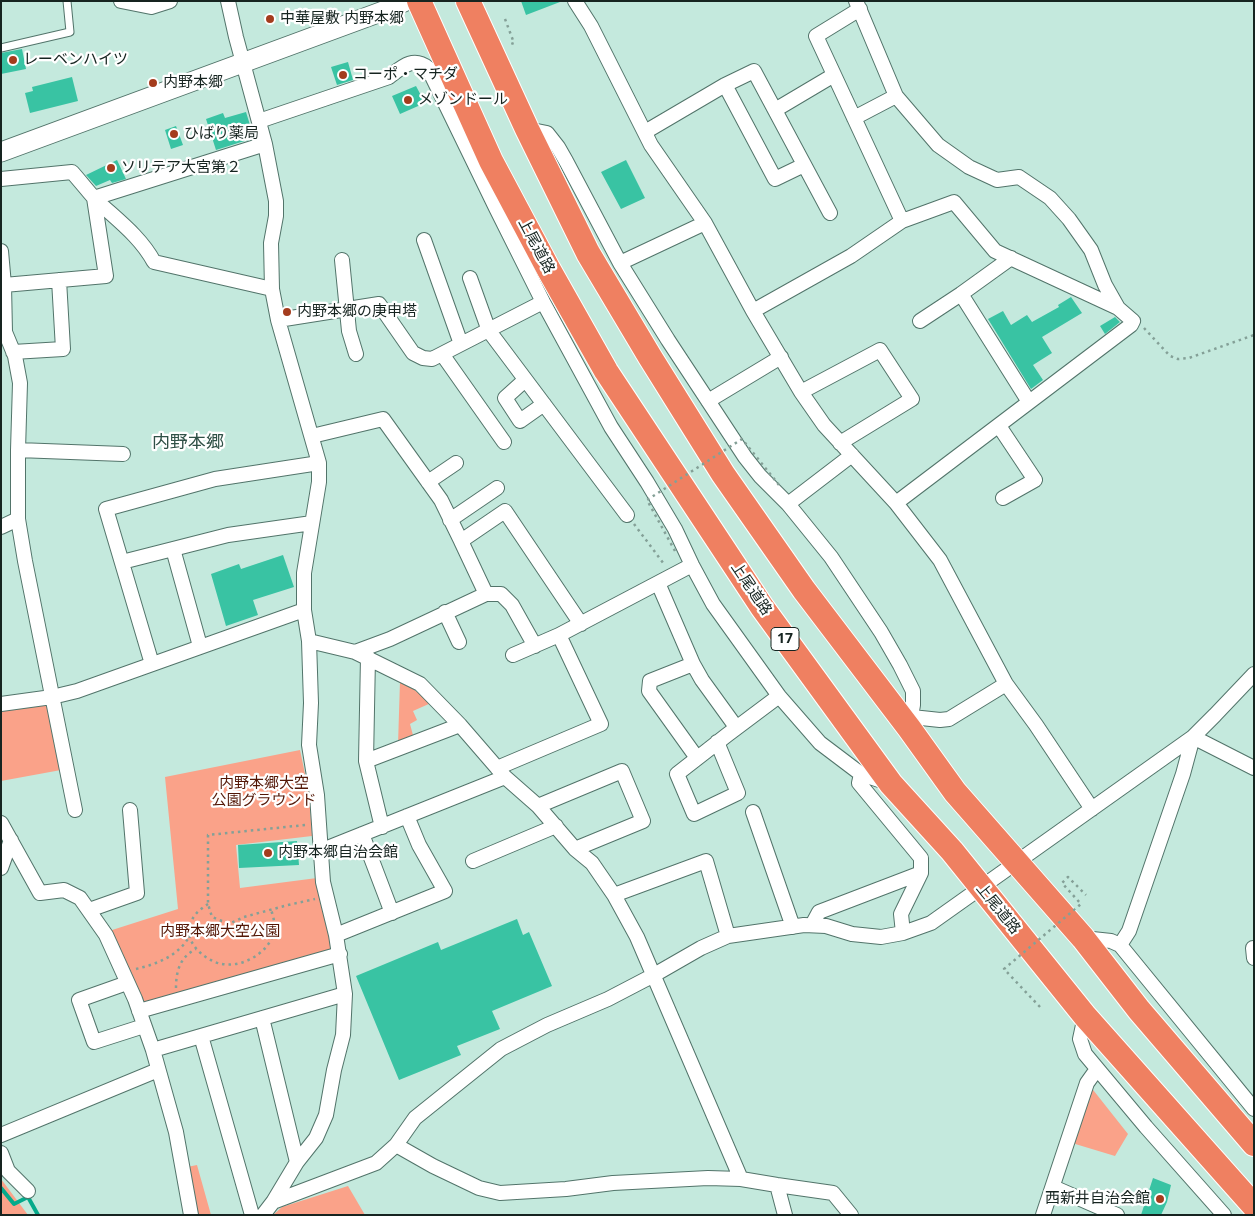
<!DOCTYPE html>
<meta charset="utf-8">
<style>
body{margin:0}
#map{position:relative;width:1255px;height:1216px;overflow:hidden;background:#c4e9dd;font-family:"Open Sans",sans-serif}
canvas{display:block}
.frame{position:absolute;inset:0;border:2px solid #162420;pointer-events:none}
</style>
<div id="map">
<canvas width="1255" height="1216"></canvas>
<div class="frame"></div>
</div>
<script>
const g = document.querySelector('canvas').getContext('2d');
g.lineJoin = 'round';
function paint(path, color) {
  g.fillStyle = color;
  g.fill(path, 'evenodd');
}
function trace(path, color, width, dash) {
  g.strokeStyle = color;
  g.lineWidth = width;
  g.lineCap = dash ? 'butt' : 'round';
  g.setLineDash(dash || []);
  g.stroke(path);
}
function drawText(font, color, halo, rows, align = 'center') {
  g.font = font + ' "Open Sans","Noto Sans JP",sans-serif';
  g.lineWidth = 4.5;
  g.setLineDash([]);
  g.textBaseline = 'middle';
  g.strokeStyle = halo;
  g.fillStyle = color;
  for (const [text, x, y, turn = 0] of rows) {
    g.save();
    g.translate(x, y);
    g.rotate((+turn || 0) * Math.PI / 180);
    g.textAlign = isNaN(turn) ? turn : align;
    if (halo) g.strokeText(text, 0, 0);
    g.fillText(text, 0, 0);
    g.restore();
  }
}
const green = new Path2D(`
 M400,681L412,688L431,703L413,711L417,720L410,724L414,739L398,745Z
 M49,702L61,770L1,781V709Z
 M300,750L309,793L312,836L236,845L240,888L317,878L334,952L144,1002L109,931L178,909L165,777Z
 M1090,1086L1128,1134L1115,1156L1072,1143Z
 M197,1165L211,1215H195L187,1167Z
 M1,1179L28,1215H1Z
 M348,1186L365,1215H273L282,1207Z`);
const stream = new Path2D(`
 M1,1188L14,1204L28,1197L38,1215`);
const building = new Path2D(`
 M521,1H560V2L526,15Z
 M22,49L26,69L1,74V53Z
 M348,62L353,80L337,85L331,67Z
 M72,77L78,101L30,113L25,93L33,91L32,87Z
 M416,86L425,103L400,114L392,96Z
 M246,112L254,138L216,150L206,119L223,113L225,118Z
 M176,126L183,145L171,149L165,130Z
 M117,160L126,179L112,183L110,180L96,186L86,175Z
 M626,160L645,198L621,209L601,172Z
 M1071,297L1082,313L1042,337L1052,353L1033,365L1043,380L1031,389L988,319L1003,311L1011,325L1027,315L1032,322L1059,307L1058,305Z
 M1115,317L1120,322L1105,334L1100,326Z
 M283,555L294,587L253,600L258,615L226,626L211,574L239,564L241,569Z
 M297,841L299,865L239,868L238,845Z
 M517,919L523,935L529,932L552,986L492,1011L500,1029L457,1046L461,1055L399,1080L356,976L438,942L441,950Z
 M1153,1178L1171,1185L1167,1202L1161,1215H1141Z`);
const path = new Path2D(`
 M505,19L514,43L508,45
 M1144,328L1170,356L1178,359L1189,358L1254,335
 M634,524L664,564
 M305,825L208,835V904L212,917L222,921L231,923L244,917L288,905L315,899
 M208,904C202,908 195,913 192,920C180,939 204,961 222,964C239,967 257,958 267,946C276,934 276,923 271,910
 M136,969C157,964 178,956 189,937
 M176,988C176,971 180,957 196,949`);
const lane = new Path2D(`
 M1,48L70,32L67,1`);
const street = new Path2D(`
 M121,1L151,7L170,1
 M228,1L236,37L265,144L276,201V216L271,243L272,289L278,320L319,463V482L304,573V610L309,641L311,703L309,745L317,795L323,882L336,935L345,994L343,1035L334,1070L326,1115L316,1138L297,1162L273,1202L263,1215
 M575,1L591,26L651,145L705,223L753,311L801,392L824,425L896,503L940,560L1006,684L1036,725L1092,809
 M856,1L896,96L938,145L969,167L997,180L1019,177L1050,198L1069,219L1091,250L1105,285L1118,308
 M860,9L816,36L902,221
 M725,85L775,179L804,165
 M775,110L834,75
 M854,118L896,96
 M259,121L389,77C402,67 413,56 428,68L496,208L543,302L611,427L647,482L675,529L692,565L713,604L779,696L820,743L861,774L888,783
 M527,129L547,133L558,147L566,161L620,263L668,340L745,457L760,476L788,504L831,557L881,632L900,665L913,691V705L909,728
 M645,132L725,85L754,71L830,213
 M1,179L72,172C80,181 87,190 95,199C116,219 140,236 154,262L272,289
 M94,198L265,144
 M424,240L461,344
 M1,251L4,285L5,332L15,356L20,383L18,450V519L25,561L75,810
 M342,260L349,331L356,354
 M620,263L705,223
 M470,278L489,331L627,515
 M4,285L106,276L94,198
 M961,294L1029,402
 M753,311L851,256L902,221L954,202L995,251L1118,308L1133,321L1131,325L896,503
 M278,320L379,304L413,353L423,358L432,359L543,302
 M920,321L961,294L1011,258
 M13,352L63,349L59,280
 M442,354L504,442
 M525,380L505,398L520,421L544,404
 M801,392L880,350L912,399L840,443
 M708,401L781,357
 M999,426L1035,480L1003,498
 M312,436L383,419L441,500L461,541L505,511L581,624
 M18,450L123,454
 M428,482L456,463
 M788,504L852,455
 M450,520L497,488
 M1,527L18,519
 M173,549L200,646
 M122,562L228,535L312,523
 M658,583L693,664L702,680L736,727
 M486,594H501L512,605L535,646
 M445,612L459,642
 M309,641L355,652L420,684L460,725L505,777L538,806L575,849L592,863L614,895L637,937L741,1179
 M355,652L390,639L486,594L461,541
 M513,655L559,635
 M368,657L366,761L382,827
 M152,664L106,509L215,479L319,463
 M693,664L650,681L649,691L697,758
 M1,704L52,697L77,691L304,610
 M912,717L940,720L949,719L1006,684
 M1193,737L1254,768
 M717,742L738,793L694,814L677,774C711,747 745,721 779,696
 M366,761L460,725
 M497,768L601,724L559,635L692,565
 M861,774L859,783L921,858V873L901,914L903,933
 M538,806L622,771L643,821L575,849
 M753,812L793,927
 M1,823L40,893L64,890L80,898L106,935L135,999L153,1050L176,1132L191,1215
 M362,834L392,913
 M320,851L505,777
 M473,861L556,826
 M1,868L11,840
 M614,895L706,861L728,936
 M89,910L137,893L130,810
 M812,925L819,912L921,873
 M336,935L445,891L419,845L407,816
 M1083,938L1111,941L1120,945L1254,1109
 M1120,945L1129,931L1183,774L1193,737
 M1254,948H1253L1254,958
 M127,983L79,1000L94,1042L144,1026
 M139,1011L340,954
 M1085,1016L1080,1039L1085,1054L1146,1127L1224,1215
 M262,1018L297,1162
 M201,1036L252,1215
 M153,1050L345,994
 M1,1135L158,1070
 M396,1145L433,1166L479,1188L500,1193L566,1189L613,1183L708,1178L741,1179L777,1185L833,1193L851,1215
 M1,1153L8,1171L28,1191
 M777,1185L785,1215
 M1053,1187L1117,1215
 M273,1202L376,1163L396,1145L415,1118L501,1049L547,1025L608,999L654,975L701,948L728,936L804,925L826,926L852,934L881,937L903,933L931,923L1193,737L1215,715L1254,674
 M1043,1215L1087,1083L1097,1069`);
const secondary = new Path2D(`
 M1,152L386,10L406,1`);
const highway = new Path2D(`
 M419,1L491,161L549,270L606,371L762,607L891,784L952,851L1085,1016L1254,1206
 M468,1L527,129L588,253L650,357L723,474L804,590L909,728L955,792L1083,938L1139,1010L1254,1144`);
const pathBridge = new Path2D(`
 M675,551L647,500L742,439L779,485
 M1040,1007L1004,969L1081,904L1062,883L1068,877L1086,895`);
const markers = [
 [270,19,5,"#a43c1d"],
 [13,60,5,"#a43c1d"],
 [343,75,5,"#a43c1d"],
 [153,83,5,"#a43c1d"],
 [408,100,5,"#a43c1d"],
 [174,134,5,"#a43c1d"],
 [111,168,5,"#a43c1d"],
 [287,312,5,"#a43c1d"],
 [268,853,5,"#a43c1d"],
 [1160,1199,5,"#a43c1d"]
];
const shields = [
 [785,639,28]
];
const shieldNames = [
 ["17",785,639]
];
const poiNames = [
 ["中華屋敷 内野本郷",280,19],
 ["レーベンハイツ",23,60],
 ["コーポ・マチダ",353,75],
 ["内野本郷",163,83],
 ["メゾンドール",418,100],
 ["ひばり薬局",184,134],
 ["ソリテア大宮第２",121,168],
 ["内野本郷の庚申塔",297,312],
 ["内野本郷自治会館",278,853],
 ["西新井自治会館",1150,1199,"right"]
];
const streetNames = [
 ["上尾道路",536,246,62],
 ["上尾道路",751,589,56],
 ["上尾道路",998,909,51]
];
const parkNames = [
 ["内野本郷大空",264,784],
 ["公園グラウンド",264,801],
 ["内野本郷大空公園",220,932]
];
const quarterNames = [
 ["内野本郷",188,443]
];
paint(green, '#faa289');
trace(stream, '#05aa8b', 4);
paint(building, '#39c3a3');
trace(lane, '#52746a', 9);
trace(street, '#52746a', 16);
trace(secondary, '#52746a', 21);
trace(highway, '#fff', 26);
trace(path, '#84a097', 2.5, [2.5, 4]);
trace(lane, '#fff', 7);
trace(street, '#fff', 14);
trace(secondary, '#fff', 19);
trace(highway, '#ef8061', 24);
trace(pathBridge, '#84a097', 2.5, [2.5, 4]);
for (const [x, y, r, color] of markers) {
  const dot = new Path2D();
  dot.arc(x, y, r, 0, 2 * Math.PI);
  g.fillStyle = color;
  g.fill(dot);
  trace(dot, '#fff', 2);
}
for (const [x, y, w] of shields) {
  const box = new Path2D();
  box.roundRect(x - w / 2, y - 11.5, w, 23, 4);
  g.fillStyle = '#fff';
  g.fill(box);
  trace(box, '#162420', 1);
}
drawText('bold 14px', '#162420', null, shieldNames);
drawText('15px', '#162420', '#fff', poiNames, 'left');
drawText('15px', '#162420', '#fff', streetNames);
drawText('15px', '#531706', '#fff', parkNames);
drawText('18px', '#305147', '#fff', quarterNames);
</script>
